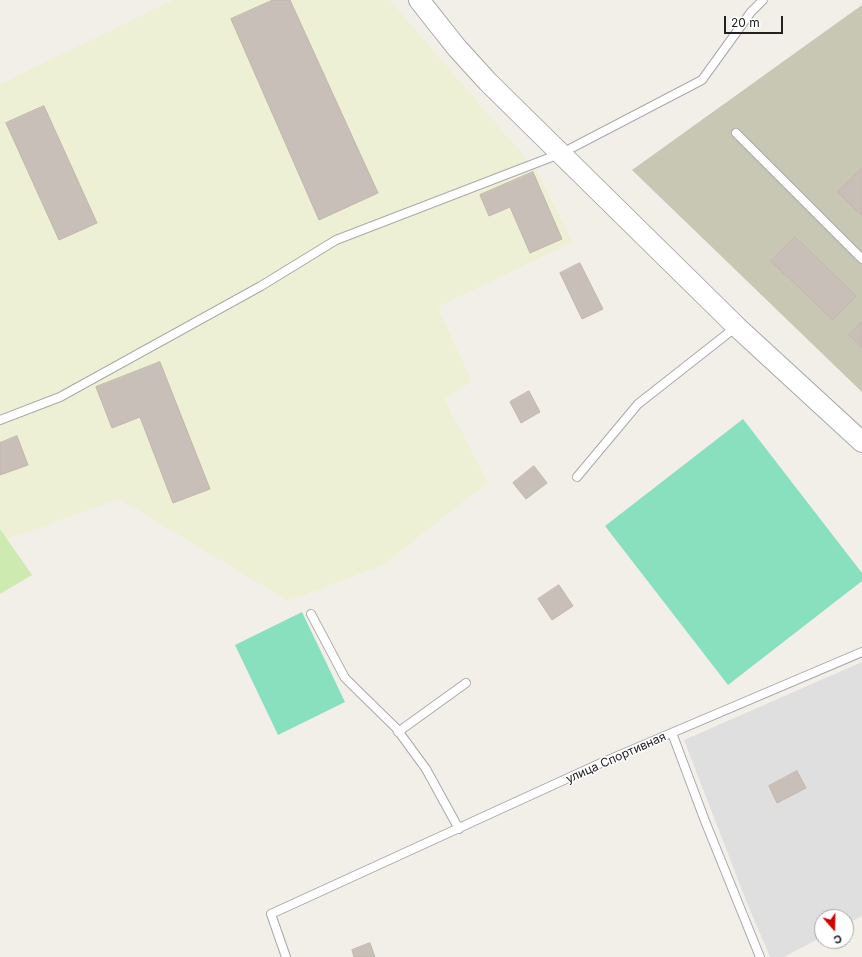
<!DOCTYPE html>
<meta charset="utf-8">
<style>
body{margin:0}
#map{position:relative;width:862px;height:957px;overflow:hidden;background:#f2efe9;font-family:Inter,sans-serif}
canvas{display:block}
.north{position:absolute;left:814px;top:909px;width:40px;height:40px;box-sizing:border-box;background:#fff;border:1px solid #a7a7a7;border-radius:50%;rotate:160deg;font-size:11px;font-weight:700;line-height:16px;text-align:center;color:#222}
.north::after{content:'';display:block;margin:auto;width:14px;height:18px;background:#d40000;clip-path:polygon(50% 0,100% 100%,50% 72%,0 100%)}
.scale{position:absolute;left:724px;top:16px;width:59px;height:18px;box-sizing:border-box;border:2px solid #222;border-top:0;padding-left:5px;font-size:12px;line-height:14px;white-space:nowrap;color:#222;-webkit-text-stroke:3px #fff;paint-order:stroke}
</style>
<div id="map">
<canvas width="862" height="957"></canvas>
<div class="north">С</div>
<div class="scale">20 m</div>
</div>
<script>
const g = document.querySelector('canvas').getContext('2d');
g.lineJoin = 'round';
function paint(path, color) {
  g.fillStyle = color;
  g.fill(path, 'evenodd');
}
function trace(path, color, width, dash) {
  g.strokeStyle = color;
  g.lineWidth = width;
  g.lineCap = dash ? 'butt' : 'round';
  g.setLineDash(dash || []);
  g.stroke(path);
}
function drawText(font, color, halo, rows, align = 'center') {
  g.font = font + ' Inter,sans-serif';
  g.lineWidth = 3;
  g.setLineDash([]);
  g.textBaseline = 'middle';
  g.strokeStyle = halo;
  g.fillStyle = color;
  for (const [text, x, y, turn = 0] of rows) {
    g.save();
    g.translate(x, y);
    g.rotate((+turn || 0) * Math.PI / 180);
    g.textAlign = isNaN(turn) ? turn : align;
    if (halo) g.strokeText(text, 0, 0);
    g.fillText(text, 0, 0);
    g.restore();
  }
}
const residential = new Path2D(`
 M862,662V916L846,924V917H822V937L784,957H770L747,903L684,740Z`);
const construction = new Path2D(`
 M862,5V392L632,170Z`);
const farmland = new Path2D(`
 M173,0H390L537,171L573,242L438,307L472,382L444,399L488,482L383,565L288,601L119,499L0,542V84Z`);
const grass = new Path2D(`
 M0,529L32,575L0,594Z`);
const pitch = new Path2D(`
 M743,419L862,573V581L728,685L605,526Z
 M302,612L345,702L278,735L235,645Z`);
const building = new Path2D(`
 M273,0H290L378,193L319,220L231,19Z
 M44,106L97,223L59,240L6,123Z
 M861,169H862V216L838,192Z
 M533,172L562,239L530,253L510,207L489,216L480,195Z
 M795,237L856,296L833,320L771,261Z
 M580,263L603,309L582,319L560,273Z
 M862,322V348L849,335Z
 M160,362L210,489L173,503L140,417L112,428L96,387Z
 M529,391L540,412L521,423L510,402Z
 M17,436L28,465L0,475V443Z
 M534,466L547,483L526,499L513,483Z
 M559,585L573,606L552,620L538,599Z
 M797,771L806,788L777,803L769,786Z
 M370,943L375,957H354L352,950Z`);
const service = new Path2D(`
 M736,133L862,259
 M0,420L60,397L261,286L336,240L562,153L702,80L751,12L763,0
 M577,477L638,404L736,327
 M311,614L345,678L396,728L426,769L459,829
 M398,732L466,683
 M672,733L705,821L760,957
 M286,957L271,914L601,763L862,652`);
const tertiary = new Path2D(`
 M419,0L457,48L488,82L737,327L862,442`);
const streetNames = [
 ["улица Спортивная",616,758,-24]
];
paint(residential, '#e0dfdf');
paint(construction, '#c7c7b4');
paint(farmland, '#eef0d5');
paint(grass, '#cdebb0');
paint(pitch, '#88e0be');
paint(building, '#c7bfb8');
trace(building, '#c4b6ab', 1);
trace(service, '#a9a9a9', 10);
trace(tertiary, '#a9a9a9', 22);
trace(service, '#fff', 8);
trace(tertiary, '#fff', 20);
drawText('12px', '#222', '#fff', streetNames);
</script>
